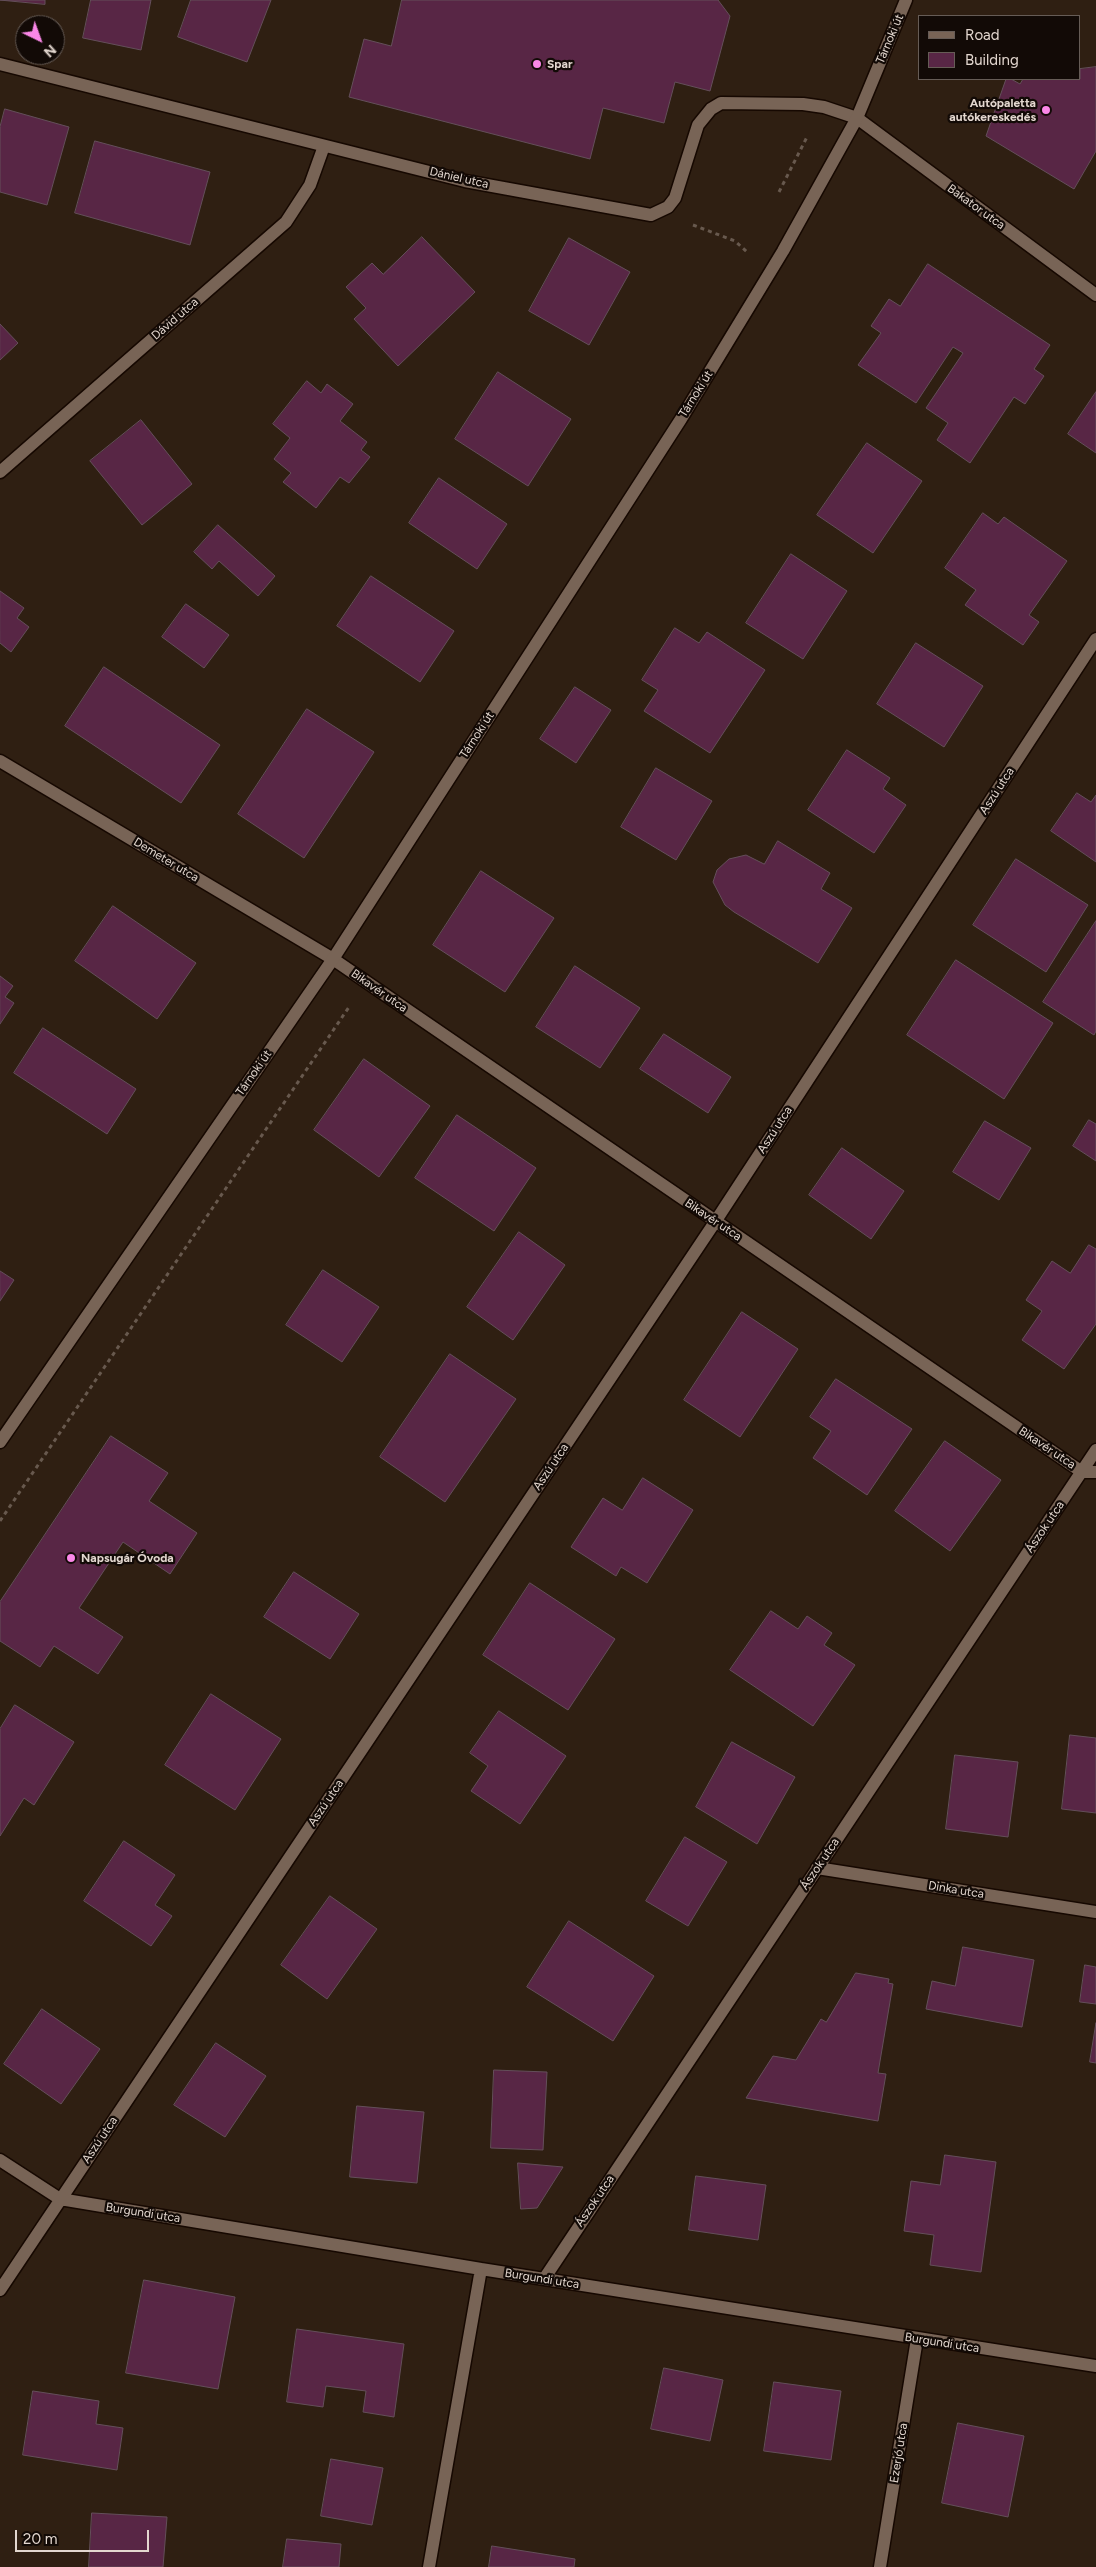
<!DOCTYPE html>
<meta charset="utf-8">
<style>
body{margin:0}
#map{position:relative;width:1096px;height:2567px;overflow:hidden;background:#2f1f12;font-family:Figtree,sans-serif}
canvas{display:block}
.legend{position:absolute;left:918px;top:15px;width:162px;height:65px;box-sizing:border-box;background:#120a06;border:1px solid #665c56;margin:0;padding:6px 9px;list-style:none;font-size:15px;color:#e3d7cf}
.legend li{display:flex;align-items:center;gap:10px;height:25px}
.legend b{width:25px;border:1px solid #665c56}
.north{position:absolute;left:15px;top:15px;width:50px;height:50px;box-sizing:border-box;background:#120a06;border:1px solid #665c56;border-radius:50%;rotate:138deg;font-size:14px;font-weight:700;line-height:20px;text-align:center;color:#e3d7cf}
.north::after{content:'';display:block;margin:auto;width:18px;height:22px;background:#fa87e7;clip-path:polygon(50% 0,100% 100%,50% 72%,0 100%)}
.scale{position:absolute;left:15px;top:2530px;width:134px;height:22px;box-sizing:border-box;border:2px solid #e3d7cf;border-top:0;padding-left:6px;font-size:15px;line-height:18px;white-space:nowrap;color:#e3d7cf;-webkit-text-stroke:4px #120a06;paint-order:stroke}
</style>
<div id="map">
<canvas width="1096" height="2567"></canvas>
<ul class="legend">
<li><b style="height:6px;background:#786456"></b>Road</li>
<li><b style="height:14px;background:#582645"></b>Building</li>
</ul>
<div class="north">N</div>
<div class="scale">20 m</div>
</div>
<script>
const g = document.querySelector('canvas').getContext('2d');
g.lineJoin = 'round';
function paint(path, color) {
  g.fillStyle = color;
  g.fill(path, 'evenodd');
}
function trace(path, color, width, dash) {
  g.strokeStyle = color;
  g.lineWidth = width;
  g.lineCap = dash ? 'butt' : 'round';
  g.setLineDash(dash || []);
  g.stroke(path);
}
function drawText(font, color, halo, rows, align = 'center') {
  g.font = font + ' Figtree,sans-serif';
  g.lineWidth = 4.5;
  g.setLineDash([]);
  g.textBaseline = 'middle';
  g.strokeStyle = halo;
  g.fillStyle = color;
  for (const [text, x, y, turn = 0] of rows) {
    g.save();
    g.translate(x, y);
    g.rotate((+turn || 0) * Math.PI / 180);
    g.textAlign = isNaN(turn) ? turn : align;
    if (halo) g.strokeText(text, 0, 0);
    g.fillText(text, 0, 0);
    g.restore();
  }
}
const building = new Path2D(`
 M0,0H45V4Z
 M91,0H151L141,50L83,38Z
 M191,0H271L247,62L178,37Z
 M402,0H718L730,16L710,91L675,82L664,123L603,108L590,159L349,97L364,39L391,46Z
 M1096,67V151L1074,189L986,136L1006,79H1011L1020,84L1023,79H1080V69Z
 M5,109L69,127L47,205L0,192V127Z
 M95,141L210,172L190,245L75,213Z
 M422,237L475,292L398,366L354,319L366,308L346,287L372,263L383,274Z
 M569,238L630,272L589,345L529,311Z
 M928,264L1050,345L1034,369L1044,376L1025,404L1014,397L970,463L937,440L948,423L926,408L963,353L953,347L916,403L858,365L881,333L871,326L889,299L900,306Z
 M0,324L18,343L0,360Z
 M498,372L571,419L528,486L455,439Z
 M307,381L321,393L327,384L353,404L340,421L367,442L361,450L370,457L349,483L340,477L316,508L283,482L291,473L274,459L290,438L273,424Z
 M1096,392V453L1068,434Z
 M141,420L192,484L142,525L90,461Z
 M867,443L922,481L873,553L817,515Z
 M439,478L507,524L477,569L409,523Z
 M983,513L998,524L1004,517L1067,561L1029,615L1039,622L1023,645L965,605L976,590L945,568Z
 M218,525L275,576L258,596L219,561L212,569L194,552Z
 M791,554L847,591L803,659L746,623Z
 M371,576L454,631L420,682L337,626Z
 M0,591L24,608L17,618L29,627L11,652L0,643Z
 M186,604L229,635L204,668L162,637Z
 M675,628L699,643L707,632L765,670L710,753L644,711L658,690L642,680Z
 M916,643L983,686L944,747L877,704Z
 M104,667L220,745L181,803L65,726Z
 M575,687L611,710L576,763L540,739Z
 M307,709L374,752L304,858L238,814Z
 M847,750L890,778L883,789L906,805L874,853L808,810Z
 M656,768L712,801L676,860L621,827Z
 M1077,793L1091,802L1096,795V862L1051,831Z
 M778,841L830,873L821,889L852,908L818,963L734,912L725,905L713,882L717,870L729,859L746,855L764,864Z
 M1016,859L1088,905L1046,972L973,925Z
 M481,871L554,918L505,992L433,945Z
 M113,906L196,963L157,1019L75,961Z
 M1096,921V1031L1094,1035L1043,1002Z
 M956,960L1053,1023L1004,1099L907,1035Z
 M575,966L640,1008L600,1068L536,1027Z
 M0,976L13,986L5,997L14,1003L0,1024Z
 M43,1028L136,1089L107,1134L14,1073Z
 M664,1034L731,1077L708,1113L640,1069Z
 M364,1059L430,1106L379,1177L314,1130Z
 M457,1115L536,1168L494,1231L415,1178Z
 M1089,1120L1096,1124V1161L1073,1146Z
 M985,1121L1031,1148L999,1200L953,1172Z
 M842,1148L904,1191L871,1239L809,1195Z
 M519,1232L565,1265L513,1340L467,1307Z
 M1089,1245L1096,1249V1324L1064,1369L1022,1340L1042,1311L1026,1300L1052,1261L1070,1273Z
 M323,1270L379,1307L342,1362L286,1325Z
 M0,1271L14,1280L0,1301Z
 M742,1312L798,1349L740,1437L684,1400Z
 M450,1354L516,1399L445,1502L380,1457Z
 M836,1379L912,1429L867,1495L813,1458L831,1431L810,1417Z
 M111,1436L168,1473L149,1501L197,1533L170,1574L123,1542L79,1608L123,1637L98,1674L54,1646L40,1667L0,1641V1602Z
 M945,1441L1001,1480L950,1551L895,1511Z
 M643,1478L693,1510L647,1583L621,1567L616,1576L571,1547L603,1498L622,1510Z
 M294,1572L359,1614L330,1659L264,1617Z
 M530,1583L615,1639L568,1710L483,1655Z
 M771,1611L798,1629L807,1616L832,1633L824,1645L855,1665L813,1726L730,1670Z
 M211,1694L281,1739L235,1810L165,1765Z
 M15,1705L74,1742L34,1805L24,1798L0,1836V1729Z
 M499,1711L566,1756L520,1824L471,1791L488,1766L470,1753Z
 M1070,1735L1096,1738V1813L1062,1809Z
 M732,1742L795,1777L757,1844L696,1807Z
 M955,1755L1018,1762L1008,1837L946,1829Z
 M685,1837L727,1862L688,1926L646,1901Z
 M124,1841L175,1875L155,1905L172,1916L151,1946L84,1901Z
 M330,1896L377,1929L327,1999L281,1965Z
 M569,1921L654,1976L613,2041L527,1987Z
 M963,1947L1034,1960L1022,2027L926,2009L932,1981L955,1986Z
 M1085,1965L1096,1967V2004L1080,2002Z
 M856,1973L889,1979L888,1983L893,1984L878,2073L886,2074L878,2121L746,2098L773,2056L796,2060L821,2019L826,2022Z
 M42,2009L100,2049L61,2104L4,2064Z
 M1096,2023V2063L1090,2062Z
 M216,2043L266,2076L225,2137L174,2105Z
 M494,2070L547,2072L543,2150L491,2148Z
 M357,2106L424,2112L417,2183L350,2177Z
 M945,2155L996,2162L981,2272L930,2265L934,2235L904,2231L911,2181L940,2185Z
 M518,2163L563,2167L537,2208L521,2209Z
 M696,2176L766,2185L758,2240L689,2230Z
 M144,2280L235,2297L218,2389L126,2373Z
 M297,2329L404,2344L394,2417L363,2412L366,2391L326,2386L323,2407L287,2402Z
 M664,2368L723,2380L710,2441L651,2429Z
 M774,2382L841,2391L831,2460L764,2451Z
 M33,2391L99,2401L96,2424L123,2428L117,2470L23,2455Z
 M958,2423L1024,2436L1008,2517L942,2503Z
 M331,2459L383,2468L372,2525L321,2516Z
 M92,2513L167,2517L163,2567H89Z
 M287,2539L341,2544L339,2567H283Z
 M492,2546L575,2559L574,2567H489Z`);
const path = new Path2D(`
 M779,192L808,135
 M693,225L735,241L747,252
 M0,1521L349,1007`);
const minor = new Path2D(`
 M0,64L465,181L651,215L668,207L675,198L698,125L711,109L721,103L803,104L824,107L857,118L1096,295
 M0,472L286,222L310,185L324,146
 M0,761L333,959L1082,1472H1096
 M817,1868L1096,1912
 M0,2160L60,2199L481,2269L1096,2366
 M544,2279L1096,1450
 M0,2290L715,1222L1096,639
 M429,2567L481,2269
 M880,2567L917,2339`);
const tertiary = new Path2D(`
 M0,1442L333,959L681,419L783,251L857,118L906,0`);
const markers = [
 [537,64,5,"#fa87e7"],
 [1046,110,5,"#fa87e7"],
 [71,1558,5,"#fa87e7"]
];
const streetNames = [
 ["Tárnoki út",890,39,-67],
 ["Dániel utca",459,178,13],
 ["Bakator utca",976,207,36],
 ["Dávid utca",175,319,-41],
 ["Tárnoki út",696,394,-58],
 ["Tárnoki út",477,735,-57],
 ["Aszú utca",997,791,-57],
 ["Demeter utca",166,860,31],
 ["Bikavér utca",379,991,35],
 ["Tárnoki út",254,1073,-55],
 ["Aszú utca",775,1130,-57],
 ["Bikavér utca",713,1220,34],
 ["Bikavér utca",1047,1448,34],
 ["Aszú utca",551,1467,-56],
 ["Ászok utca",1045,1527,-56],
 ["Aszú utca",326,1803,-56],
 ["Ászok utca",820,1864,-56],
 ["Dinka utca",956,1890,9],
 ["Aszú utca",100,2140,-56],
 ["Ászok utca",595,2201,-56],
 ["Burgundi utca",143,2213,9],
 ["Burgundi utca",542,2279,9],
 ["Burgundi utca",942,2343,9],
 ["Ezerjó utca",899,2453,-81]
];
const poiNames = [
 ["Spar",547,64],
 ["Autópaletta",1036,103,"right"],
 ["autókereskedés",1036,117,"right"],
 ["Napsugár Óvoda",81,1558]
];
paint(building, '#582645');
trace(building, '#644f5a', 1);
trace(minor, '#160801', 15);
trace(tertiary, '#160801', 15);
trace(path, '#68594e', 3, [4, 4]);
trace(minor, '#786456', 12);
trace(tertiary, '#786456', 12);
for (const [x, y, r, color] of markers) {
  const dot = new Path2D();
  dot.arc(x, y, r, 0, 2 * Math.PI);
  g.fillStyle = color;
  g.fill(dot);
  trace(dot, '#120a06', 2);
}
drawText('12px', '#e3d7cf', '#120a06', streetNames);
drawText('bold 12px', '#e3d7cf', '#120a06', poiNames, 'left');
</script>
